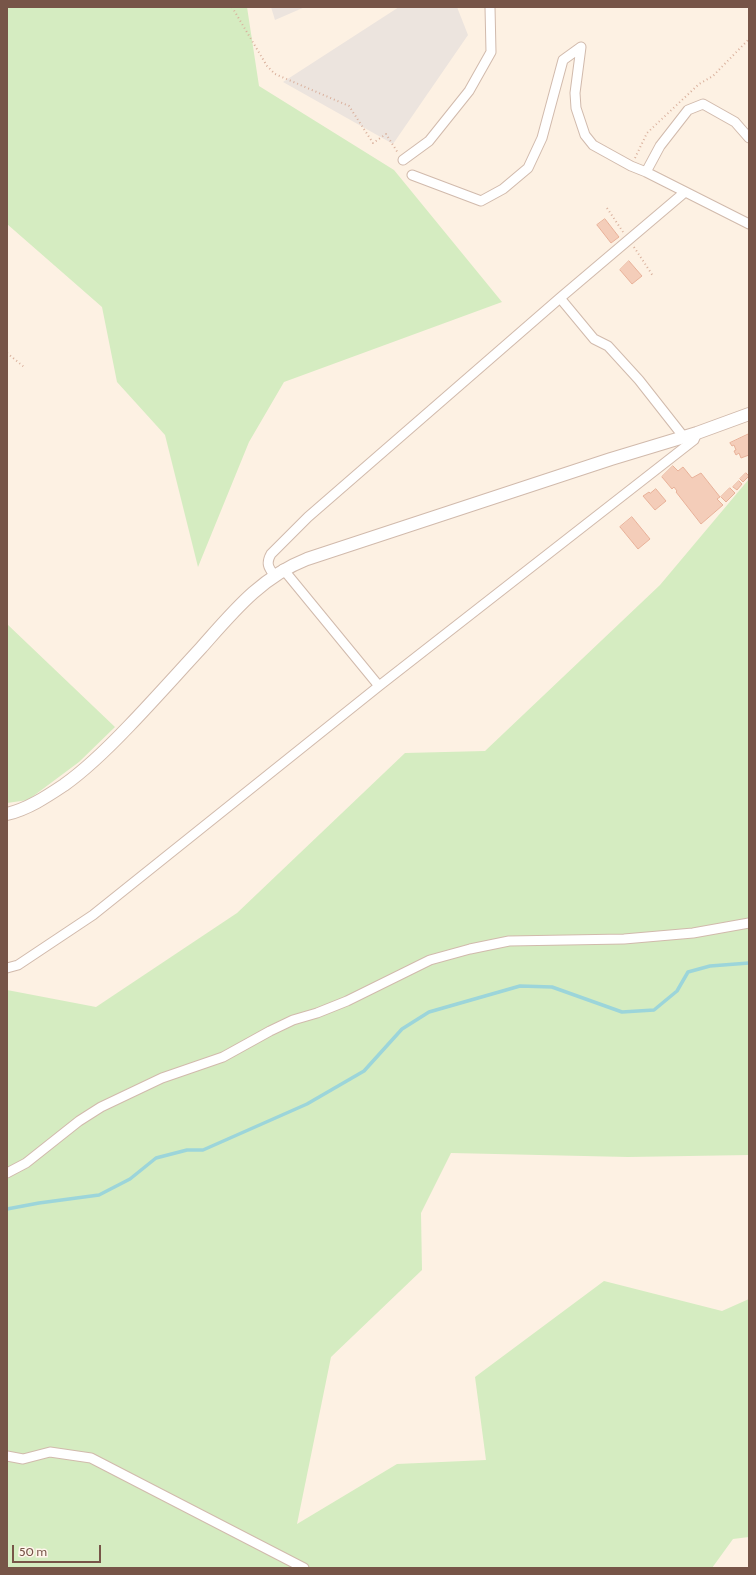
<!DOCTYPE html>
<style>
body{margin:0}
#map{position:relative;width:756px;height:1575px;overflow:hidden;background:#fdf1e3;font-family:Cabin,sans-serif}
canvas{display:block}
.frame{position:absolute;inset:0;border:8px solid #775548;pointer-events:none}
.scale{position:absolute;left:12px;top:1545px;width:89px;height:18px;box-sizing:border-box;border:2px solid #775548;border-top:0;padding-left:5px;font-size:12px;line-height:14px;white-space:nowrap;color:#775548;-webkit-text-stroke:3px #fff5eb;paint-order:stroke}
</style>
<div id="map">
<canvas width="756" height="1575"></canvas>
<div class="frame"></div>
<div class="scale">50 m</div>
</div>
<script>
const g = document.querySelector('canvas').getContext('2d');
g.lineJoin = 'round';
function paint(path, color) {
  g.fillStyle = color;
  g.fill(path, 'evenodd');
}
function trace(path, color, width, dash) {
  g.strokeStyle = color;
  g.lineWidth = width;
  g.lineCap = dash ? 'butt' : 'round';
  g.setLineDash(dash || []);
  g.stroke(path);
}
const industrial = new Path2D(`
 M271,7H305L275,20Z
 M399,7H457L468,35L393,144L283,82Z`);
const green = new Path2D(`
 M7,7H247L259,86L394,170L502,302L284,382L249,442L198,567L165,435L117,382L102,307L7,224Z
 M749,479V1155L628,1157L451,1153L421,1213L422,1270L331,1357L297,1524L397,1464L486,1460L475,1377L604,1281L722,1311L749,1299V1537L733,1539L712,1568H7V990L96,1007L237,913L405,753L485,751L660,585Z
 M7,624L115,727L79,762L28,800L7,803Z`);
const stream = new Path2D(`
 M7,1209L39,1203L99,1195L130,1179L156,1158L187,1150H203L307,1104L364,1071L402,1029L429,1012L520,986L552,987L622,1012L654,1010L677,991L688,972L710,966L749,963`);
const building = new Path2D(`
 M605,219L619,237L611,243L597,225Z
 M629,261L642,276L632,284L620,270Z
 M749,434V455L741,458L739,453L736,455L734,451L736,450L734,445L732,446L730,443Z
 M673,466L678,471L683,467L692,478L701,473L720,497L717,499L723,505L701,524L676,492L677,491L674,487L672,489L662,477Z
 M746,473L749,476L743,482L740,479Z
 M739,481L742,484L737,490L733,487Z
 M730,488L735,493L726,502L721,497Z
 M656,489L666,501L655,510L643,496L649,492L650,493Z
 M632,517L650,539L638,549L620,527Z`);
const path = new Path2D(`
 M232,7L267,66L275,74L349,106L373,143L386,134L398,153
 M635,158L647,133L699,84L713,76L749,39
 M607,208L623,232
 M634,247L653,276
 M7,353L24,367`);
const minor = new Path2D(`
 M581,47L575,93L576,108L585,135L593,145L631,166L646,172L749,224
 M403,160L429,141L469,91L491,52L490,7
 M646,172L660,146L688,110L703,104L735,122L749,138
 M412,175L481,201L503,189L528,168L542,138L563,60L581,47
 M560,298L594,339L608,346L639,380L683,436
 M283,569L379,686
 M274,575C268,567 266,563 271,554L308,517L560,298L685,192
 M7,968L18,965L93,915L379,686L694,440L697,433
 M7,1173L26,1163L79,1121L101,1107L162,1078L223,1057L270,1031L293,1020L317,1013L347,1001L430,960L470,949L509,941L624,939L693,933L749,923
 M7,1456L23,1459L50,1452L91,1458L304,1568`);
const tertiary = new Path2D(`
 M7,814C28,809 46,797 64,785C88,768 108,748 129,726C153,701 177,674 201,648C233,612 261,577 307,559L611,459L697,433L749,414`);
paint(industrial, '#ece4de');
paint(green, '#d5ecc1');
trace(stream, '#9cd5da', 3.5);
paint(building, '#f4cdb9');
trace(building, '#e8b199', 1);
trace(minor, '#d1baac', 11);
trace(tertiary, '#d1baac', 14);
trace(path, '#d9b09c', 2, [1, 3]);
trace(minor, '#fff', 9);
trace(tertiary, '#fff', 12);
</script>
